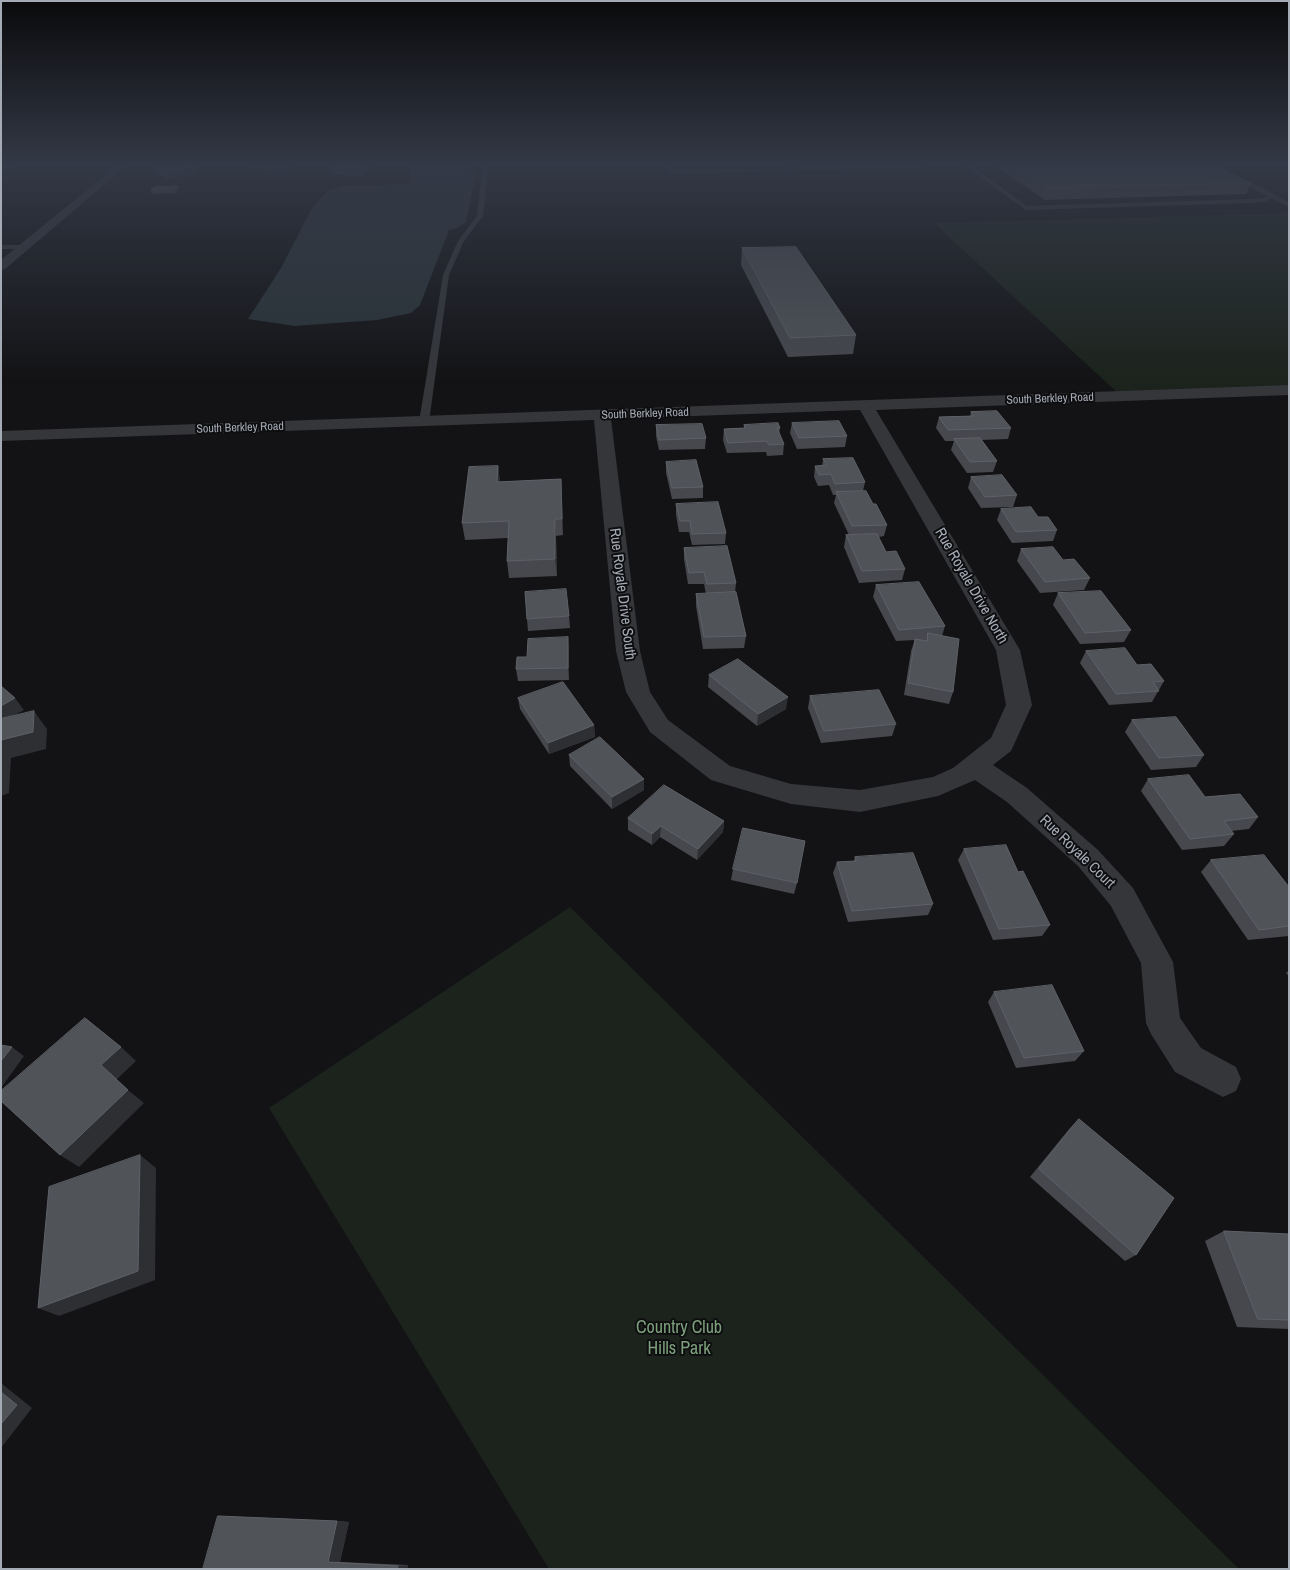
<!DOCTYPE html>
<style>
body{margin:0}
#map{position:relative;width:1290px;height:1570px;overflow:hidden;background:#131315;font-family:"Archivo Narrow",sans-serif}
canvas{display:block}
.frame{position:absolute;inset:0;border:2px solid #a5abb5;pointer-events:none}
</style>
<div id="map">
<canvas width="1290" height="1570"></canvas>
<div class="frame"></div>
</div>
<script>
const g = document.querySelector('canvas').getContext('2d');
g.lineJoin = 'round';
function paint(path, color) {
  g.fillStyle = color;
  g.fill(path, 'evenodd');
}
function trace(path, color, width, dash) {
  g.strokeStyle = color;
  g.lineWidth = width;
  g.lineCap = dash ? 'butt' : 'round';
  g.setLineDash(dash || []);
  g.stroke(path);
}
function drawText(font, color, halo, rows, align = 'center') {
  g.font = font + ' "Archivo Narrow",sans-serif';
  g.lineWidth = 4;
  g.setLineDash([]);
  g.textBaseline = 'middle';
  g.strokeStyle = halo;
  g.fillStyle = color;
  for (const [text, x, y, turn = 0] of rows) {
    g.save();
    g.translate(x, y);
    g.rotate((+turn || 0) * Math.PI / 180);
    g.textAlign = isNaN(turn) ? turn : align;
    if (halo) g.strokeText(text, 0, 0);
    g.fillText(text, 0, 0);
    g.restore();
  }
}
const green = new Path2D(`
 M1289,213V390L1122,397L934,223Z
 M570,907L1239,1569H549L269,1108Z`);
const water = new Path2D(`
 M298,163C286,174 257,176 246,164Z
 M411,163H474L470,170L476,171L466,222L457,228L449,230L420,305L411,313L377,320L295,326L248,319L281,268L311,210L327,191L342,186L410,184Z`);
const service = new Path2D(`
 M483,163H489L483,216L464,241L449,275L429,422L424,425L419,422L443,275L458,241L477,216Z
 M664,163H669L672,170L1036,163L972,166L1027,206L1249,199L1264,198L1267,196L1203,163H1210L1267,190L1289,203V207L1271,198L1265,202L1249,203L1026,210L965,166L670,174Z
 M1,245H24L27,247L24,249H1Z`);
const minor = new Path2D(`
 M120,163H130L5,269L1,270V260Z
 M1289,385V395L876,410L1020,650L1032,705L1011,751L993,765L1027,788L1098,850L1133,888L1173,962L1180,1018L1201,1048L1236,1067L1241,1079L1236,1091L1223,1097L1175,1072L1151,1034L1146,1023L1141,963L1111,906L1078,866L1007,802L975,780L938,796L860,812L791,804L711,780L650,732L626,692L616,651L594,420L1,441V431ZM860,410L996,650L1006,705L991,738L953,768L933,777L860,790L791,784L730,766L668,720L650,692L640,651L611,419Z`);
const wall = new Path2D(`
 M1,163H33L25,165L19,164L13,168H1Z
 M338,163H370L371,167L361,176L333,175L332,168Z
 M998,163H1222L1225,165L1223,170L1251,183L1246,194L1045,200L997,167Z
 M196,166L199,173L171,179L157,174L155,167Z
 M178,186L179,190L176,193L152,194L151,190Z
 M742,248L856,335L853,354L788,357L741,265Z
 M971,412L1011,428L1008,439L982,440L997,461L993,472L967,473L951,450L954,441H945L936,428L939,417L970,416Z
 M792,423L847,436L845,447L797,449L790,433Z
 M656,425L706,438L705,449L659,450L656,436Z
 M744,425L780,428L779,434L784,444L783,455L767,456L766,452L727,453L723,440L724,429L744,428Z
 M823,459L865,482L863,491L887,525L884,536L879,537L886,552L905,569L902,580L859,583L844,547L846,535H849L834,503L836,495H833L829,485L818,486L814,477L815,466H822Z
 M666,462L703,487V498L672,499L666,473Z
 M498,466L500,482L561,479L563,535L556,536L557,576L509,578L507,561L508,538L465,540L462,523Z
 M971,477L1017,495L1013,507L981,508L968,488Z
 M676,504L726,533L725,544L692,545L689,532H679L676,515Z
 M1001,509L1057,530L1053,541L1012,543L997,520Z
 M684,548L736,583L735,592L746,636L744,648L703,649L696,606V594H706L704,584H688L684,559Z
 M1021,549L1090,578L1084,590L1040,593L1017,561Z
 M876,585L945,626L942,636L953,692L949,704L904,695L911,651L915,640L896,641L873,597Z
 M1058,593L1131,630L1124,642L1080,644L1053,605Z
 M569,616L570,628L528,631L527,619Z
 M569,649V680L518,681L516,669Z
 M1086,651L1137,665L1164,681L1152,702L1109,705L1080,663Z
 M709,675L786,709L757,726L708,687Z
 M810,696L896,724L892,736L821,743L808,708Z
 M518,698L594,725L595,737L549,754L520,709Z
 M1132,720L1204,755L1196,767L1151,770L1125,732Z
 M569,755L644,779V790L612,809L570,766Z
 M1148,779L1205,797L1258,817L1249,829L1231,831L1234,834L1224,846L1182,850L1141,791Z
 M628,818L724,821L723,832L697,860L660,837L652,845L628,830Z
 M964,849L1018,872L1050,925L1042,936L993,940L958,860Z
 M855,857L933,904L928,915L848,922L833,873L837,862L854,861Z
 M1211,860L1289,887V936L1248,940L1201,872Z
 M733,869L797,883L794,894L731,880Z
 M1289,970V976L1286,973Z
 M994,992L1084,1051L1075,1061L1016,1068L988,1002Z
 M1079,1119L1136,1255L1125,1261L1030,1177L1070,1128Z
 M1224,1231L1289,1234V1329L1237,1327L1205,1241Z
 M337,1521L349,1522L340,1562L408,1565L407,1569H203Z`);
const shadedWall = new Path2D(`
 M11,163H19V164L13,168Z
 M366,163H370L371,167L361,176L359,168Z
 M196,166L199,173L171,179L168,172Z
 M178,186L179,190L176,193L175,189Z
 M498,466L500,482H497Z
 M561,479L562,496L563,535L562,519Z
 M555,519L556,536L557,576L555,559Z
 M568,637L569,649V680L568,668Z
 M788,697L786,709L757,726L758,714Z
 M15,698L24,710L1,722V706Z
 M34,711L47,729L46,749L11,758L9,793L1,796V740Z
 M594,725L595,737L549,754L548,743Z
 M644,779V790L612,809V797Z
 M724,821L723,832L697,860L698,849Z
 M661,826L660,837L652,845V834Z
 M12,1047L24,1056L1,1088V1061Z
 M121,1047L136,1061L116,1080L101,1065Z
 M128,1090L144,1103L79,1167L60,1155Z
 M140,1155L156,1168L155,1280L59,1316L38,1308Z
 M1,1383L32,1408L1,1448Z
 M337,1521L349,1522L340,1562H328Z
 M408,1565L407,1569H397L398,1566Z`);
const building = new Path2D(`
 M172,163H188L196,166L168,172L155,167Z
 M338,163H366L359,168H332Z
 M1010,163H1222L1225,165H1213L1251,183L1048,189Z
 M178,186L175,189L151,190L154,187Z
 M796,247L856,335L790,338L742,248Z
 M997,411L1011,428L948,430L939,417L974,416L971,412Z
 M839,421L847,436L799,438L792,423Z
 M778,423L780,428H777L784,444L769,445L767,441L728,443L724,429L745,428L744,425Z
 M702,424L706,438L659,440L656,425Z
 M980,438L997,461L970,462L954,439Z
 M853,458L865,482L835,484L831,474L819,475L815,466L827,465L823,459Z
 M696,460L703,487L672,488L666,462Z
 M498,466L497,482L561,479L562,519H555V559L507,561L509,521L462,523L469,467Z
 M1002,475L1017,495L985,497L971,477Z
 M866,491L873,504H876L887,525L852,526L836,492Z
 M718,502L726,533L692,534L690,521H680L676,504Z
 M1031,507L1038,517H1048L1057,530L1016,532L1001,509Z
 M877,534L886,552L896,551L905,569L862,571L846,535Z
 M727,546L736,583L707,584L704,572L689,573L684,548Z
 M1053,547L1063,560L1074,559L1090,578L1045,582L1021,549Z
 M919,582L945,626L899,630L876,585Z
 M566,589L569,616L527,619L525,592Z
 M1101,591L1131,630L1085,633L1058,593Z
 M736,592L746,636L704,637L696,594Z
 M928,633L959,639L953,692L908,683L915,639L927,641Z
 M568,637V668L516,669L517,657H527L528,639Z
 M1125,648L1137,665L1151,664L1164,681L1153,682L1159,691L1116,694L1086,651Z
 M738,659L788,697L758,714L709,675Z
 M563,682L594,725L548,743L518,698Z
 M1,686L15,698L1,706Z
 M879,690L896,724L824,731L810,696Z
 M34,711L33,732L1,740V719Z
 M1176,717L1204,755L1159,758L1132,720Z
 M600,737L644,779L612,797L569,755Z
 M1189,775L1205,797L1240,794L1258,817L1224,821L1234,834L1190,839L1148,779Z
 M664,785L724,821L698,849L661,826L652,834L628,818Z
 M743,828L805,841L797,883L733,869Z
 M1006,845L1018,872L1023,871L1050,925L999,929L964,849Z
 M913,853L933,904L852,911L837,862L856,861L855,857Z
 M1264,855L1289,887V926L1259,930L1211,860Z
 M1052,985L1084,1051L1024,1058L994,992Z
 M85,1018L121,1047L101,1065L128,1090L60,1155L1,1101V1091Z
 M1,1045L12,1047L1,1061Z
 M1079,1119L1174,1198L1136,1255L1039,1169Z
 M140,1155L138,1271L38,1308L49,1187Z
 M1224,1231L1289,1234V1320L1258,1319Z
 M1,1392L17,1405L1,1424Z
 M218,1516L337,1521L328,1562L398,1566L397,1569H203Z`);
const farStreetnames = [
 ["South Berkley Road",1050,399,-2],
 ["South Berkley Road",645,414,-2],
 ["South Berkley Road",240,428,-2]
];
const streetNames = [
 ["Rue Royale Drive North",971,586,60],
 ["Rue Royale Drive South",622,594,83],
 ["Rue Royale Court",1077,852,44]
];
const nearParknames = [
 ["Country Club",679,1328],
 ["Hills Park",679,1349]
];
paint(green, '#1b231c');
paint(water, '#2a3338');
paint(service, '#34363a');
paint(minor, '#34363a');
paint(wall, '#46484d');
paint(shadedWall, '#2d2f32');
paint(building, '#505358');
trace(building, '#5e6167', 1);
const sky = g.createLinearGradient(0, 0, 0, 383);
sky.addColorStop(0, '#0a0a0c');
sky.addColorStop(0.43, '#333946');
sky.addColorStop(1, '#33394600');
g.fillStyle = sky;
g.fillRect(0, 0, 1290, 383);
drawText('12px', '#a5abb5', '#0e0e10', farStreetnames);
drawText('15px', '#a5abb5', '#0e0e10', streetNames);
drawText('18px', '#7da07c', '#0e0e10', nearParknames);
</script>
